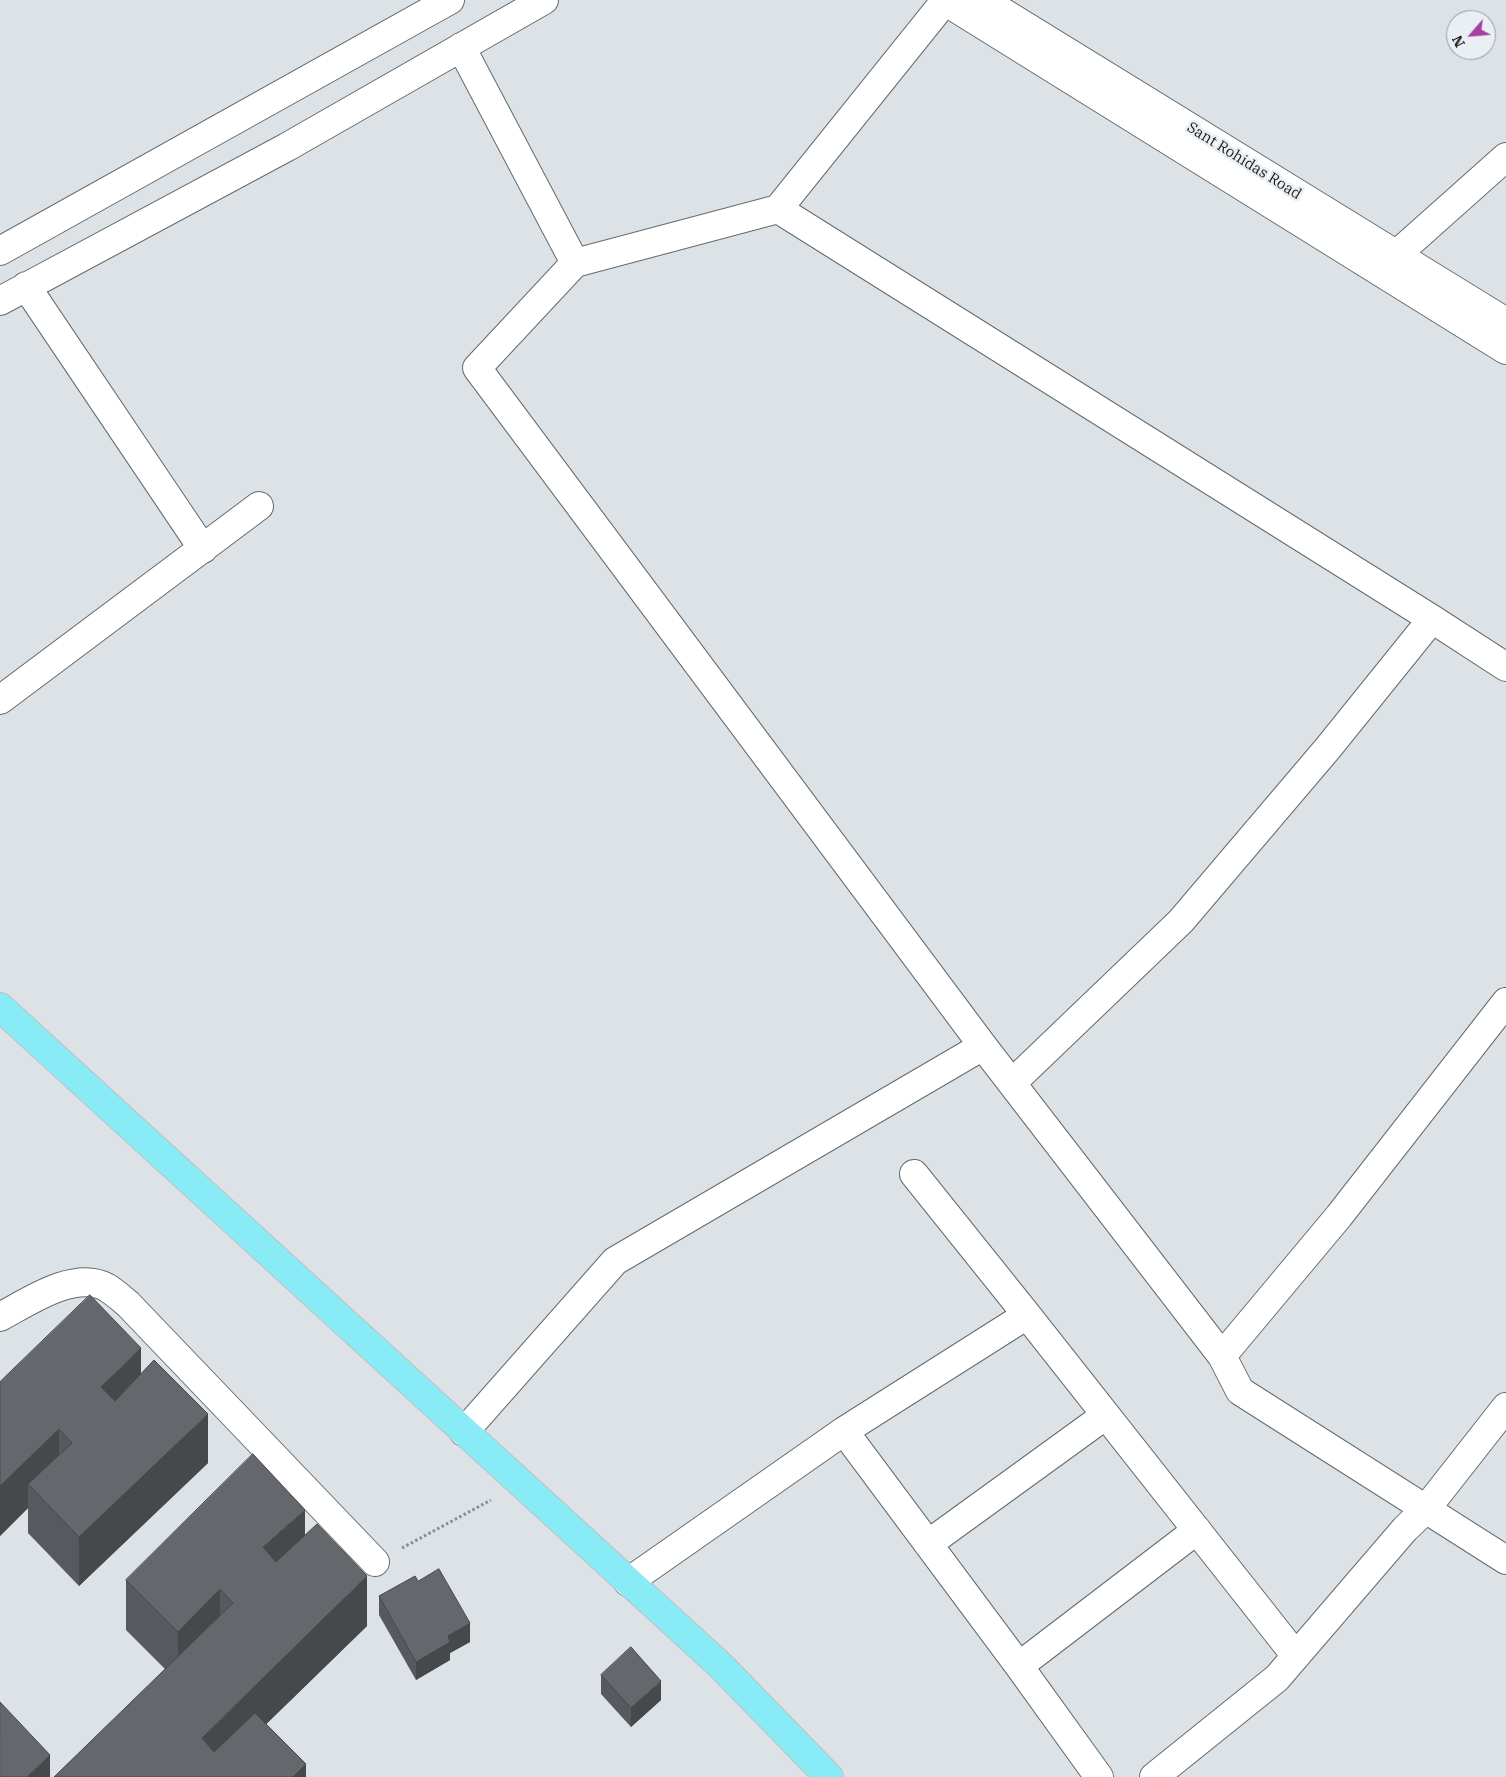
<!DOCTYPE html>
<style>
body{margin:0}
#map{position:relative;width:1506px;height:1777px;overflow:hidden;background:#dce2e5;font-family:"IBM Plex Serif",serif}
canvas{display:block}
.north{position:absolute;left:1446px;top:10px;width:50px;height:50px;box-sizing:border-box;background:#e9eff2;border:1px solid #979b9e;border-radius:50%;rotate:243deg;font-size:14px;font-weight:700;line-height:20px;text-align:center;color:#1c1e1f}
.north::after{content:'';display:block;margin:auto;width:18px;height:22px;background:#a541a6;clip-path:polygon(50% 0,100% 100%,50% 72%,0 100%)}
</style>
<div id="map">
<canvas width="1506" height="1777"></canvas>
<div class="north">N</div>
</div>
<script>
const g = document.querySelector('canvas').getContext('2d');
g.lineJoin = 'round';
function trace(path, color, width, dash) {
  g.strokeStyle = color;
  g.lineWidth = width;
  g.lineCap = dash ? 'butt' : 'round';
  g.setLineDash(dash || []);
  g.stroke(path);
}
function paint(path, color) {
  g.fillStyle = color;
  g.fill(path, 'evenodd');
}
function drawText(font, color, halo, rows, align = 'center') {
  g.font = font + ' "IBM Plex Serif",serif';
  g.lineWidth = 5;
  g.setLineDash([]);
  g.textBaseline = 'middle';
  g.strokeStyle = halo;
  g.fillStyle = color;
  for (const [text, x, y, turn = 0] of rows) {
    g.save();
    g.translate(x, y);
    g.rotate((+turn || 0) * Math.PI / 180);
    g.textAlign = isNaN(turn) ? turn : align;
    if (halo) g.strokeText(text, 0, 0);
    g.fillText(text, 0, 0);
    g.restore();
  }
}
const path = new Path2D(`
 M402,1548L491,1500`);
const minor = new Path2D(`
 M943,0L1506,350
 M983,0L1506,322
 M461,47L575,263L477,368L983,1046L1222,1356L1240,1391L1506,1560
 M778,209L1432,619L1506,667
 M0,251L450,0
 M1396,255L1506,157
 M575,263L778,209L945,1
 M26,286L203,549
 M0,301L287,147L544,0
 M0,700L259,506
 M1012,1083L1181,921L1328,748L1432,619
 M914,1174L1027,1315L1296,1656
 M0,1317C28,1302 74,1270 106,1287C113,1291 121,1298 128,1304L375,1562
 M1222,1356L1339,1216L1506,1002
 M844,1431L1019,1666L1099,1777
 M464,1432L615,1261L983,1046
 M928,1544L1106,1415
 M628,1582L844,1431L1027,1315
 M1019,1666L1197,1530
 M1154,1777L1277,1678L1405,1529L1426,1509L1506,1407`);
const major = new Path2D(`
 M0,1007L721,1666L829,1777`);
const wall = new Path2D(`
 M141,1374L208,1463L79,1586L28,1533V1508L0,1536V1382Z
 M305,1535L367,1626L266,1724L306,1777L165,1669L126,1630V1580Z
 M418,1581L470,1642L450,1653V1660L416,1680L379,1615V1596Z
 M601,1675L661,1700L631,1727L601,1694Z`);
const shadedWall = new Path2D(`
 M141,1348V1397L101,1437V1387Z
 M208,1414V1463L79,1586V1537Z
 M59,1429V1478L28,1484V1508L0,1536V1486Z
 M305,1510V1559L263,1597V1547Z
 M367,1576V1626L212,1777L202,1738Z
 M220,1589V1639L178,1681V1632Z
 M470,1623V1642L450,1653V1660L416,1680V1662L448,1636Z
 M661,1681V1700L631,1727V1708Z
 M50,1755V1777H27Z
 M306,1764V1777H293Z`);
const building = new Path2D(`
 M90,1295L141,1348L101,1387L115,1401L154,1360L208,1414L79,1537L28,1484L72,1443L59,1429L0,1486V1382Z
 M253,1454L305,1510L263,1547L276,1562L317,1524L367,1576L202,1738L214,1752L255,1713L306,1764L293,1777H54L233,1603L220,1589L178,1632L126,1580Z
 M439,1569L470,1623L448,1636L450,1642L416,1662L379,1596L415,1576L418,1581Z
 M631,1647L661,1681L631,1708L601,1675Z
 M0,1702L50,1755L27,1777H0Z`);
const streetNames = [
 ["Sant Rohidas Road",1244,161,32]
];
trace(minor, '#656b6d', 30);
trace(major, '#bfc0c0', 30);
trace(path, '#888c8e', 3, [2.5, 2.5]);
trace(minor, '#fff', 28);
trace(major, '#88ebf6', 28);
paint(wall, '#56595d');
paint(shadedWall, '#46494c');
paint(building, '#64686c');
trace(building, '#46494c', 1);
drawText('15px', '#1c1e1f', '#e9eff2', streetNames);
</script>
